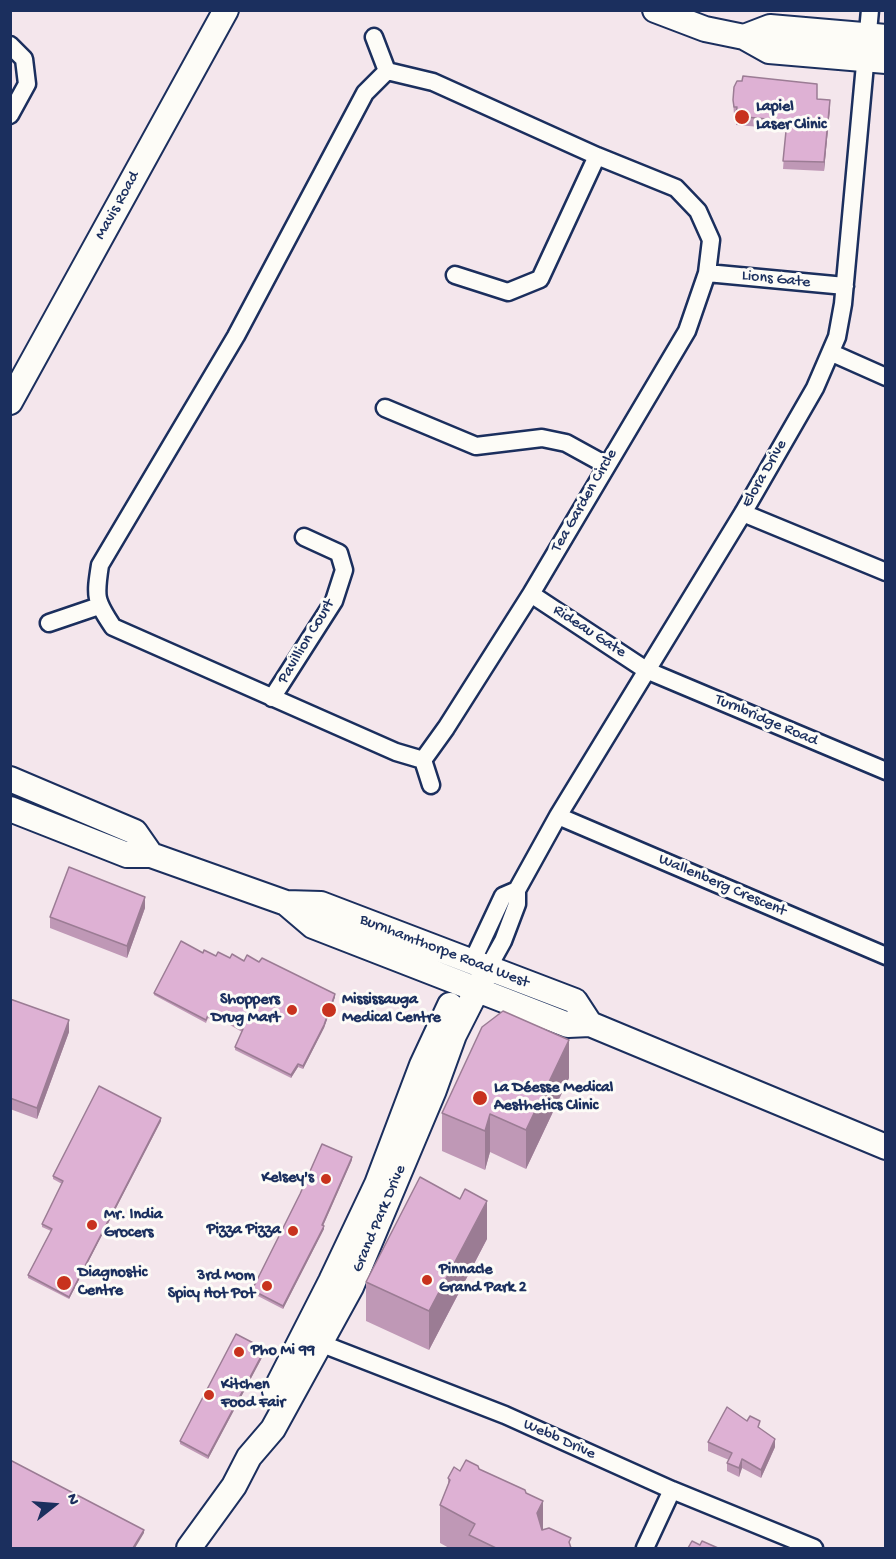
<!DOCTYPE html>
<meta charset="utf-8">
<style>
body{margin:0}
#map{position:relative;width:896px;height:1559px;overflow:hidden;background:#f4e6ec;font-family:"Gochi Hand",sans-serif}
canvas{display:block}
.frame{position:absolute;inset:0;border:12px solid #1b2f5e;pointer-events:none}
.north{position:absolute;left:24px;top:1475px;width:60px;height:60px;-webkit-text-stroke:4px #fdfcf7;paint-order:stroke;rotate:73deg;font-size:16px;font-weight:700;line-height:24px;text-align:center;color:#1b2f5e}
.north::after{content:'';display:block;margin:auto;width:21px;height:27px;background:#1b2f5e;clip-path:polygon(50% 0,100% 100%,50% 72%,0 100%)}
</style>
<div id="map">
<canvas width="896" height="1559"></canvas>
<div class="frame"></div>
<div class="north">N</div>
</div>
<script>
const g = document.querySelector('canvas').getContext('2d');
g.lineJoin = 'round';
function trace(path, color, width, dash) {
  g.strokeStyle = color;
  g.lineWidth = width;
  g.lineCap = dash ? 'butt' : 'round';
  g.setLineDash(dash || []);
  g.stroke(path);
}
function paint(path, color) {
  g.fillStyle = color;
  g.fill(path, 'evenodd');
}
function drawText(font, color, halo, rows, align = 'center') {
  g.font = font + ' "Gochi Hand",sans-serif';
  g.lineWidth = 6;
  g.setLineDash([]);
  g.textBaseline = 'middle';
  g.strokeStyle = halo;
  g.fillStyle = color;
  for (const [text, x, y, turn = 0] of rows) {
    g.save();
    g.translate(x, y);
    g.rotate((+turn || 0) * Math.PI / 180);
    g.textAlign = isNaN(turn) ? turn : align;
    if (halo) g.strokeText(text, 0, 0);
    g.fillText(text, 0, 0);
    g.restore();
  }
}
const street = new Path2D(`
 M374,37L387,71
 M10,45L24,59L27,84L10,115
 M387,71L433,82L597,156L676,188L698,211L711,240L707,273L687,331L531,594L446,728L423,760L396,752L113,627C95,600 95,597 100,565L236,336L365,93Z
 M707,273L845,286
 M455,275L508,292L540,279L597,156
 M832,353L886,377
 M385,408L476,446L542,438L566,443L606,465
 M743,513L886,572
 M531,594L646,670L886,771
 M49,623L99,606
 M272,698L334,601L344,570L339,553L304,537
 M423,760L431,785
 M558,816L886,956
 M472,962L503,896L517,890
 M488,968L503,941L517,904V890L558,816L743,513L815,388L837,337L843,304L870,10
 M312,1340L505,1415L672,1490L814,1548
 M645,1548L672,1490`);
const secondary = new Path2D(`
 M655,10L705,29L744,37L769,51L886,61
 M744,37L770,27L886,37
 M10,402L226,10
 M10,779L135,832L151,855
 M10,809L127,855H151L286,903L321,904L575,1001L590,1024
 M286,903L313,926L568,1025L590,1024L886,1147
 M275,1391L331,1281L377,1184L422,1065L450,1005
 M189,1548L234,1486L249,1457L273,1429L351,1287L434,1090L454,1035L488,968`);
const wall = new Path2D(`
 M817,99L830,108L824,171L783,169L786,129L736,125V115H734L733,100Z
 M145,908L127,958L50,928V917Z
 M203,953L216,956L259,962L335,997L324,1028L303,1069L298,1067L291,1078L235,1050V1047L242,1032L218,1018L216,1022L208,1018L206,1023L154,995V993Z
 M10,999L69,1032L37,1119L10,1109Z
 M569,1078L526,1169L490,1152L485,1170L442,1151V1113Z
 M161,1121L69,1299L28,1278V1275L51,1231L42,1227V1224L62,1184L53,1179V1176Z
 M352,1160L323,1226L324,1229L283,1309L252,1293V1290Z
 M487,1239L429,1350L366,1321V1282Z
 M265,1352L208,1459L180,1444V1441Z
 M747,1421L760,1428L775,1447L761,1478L742,1468L739,1477L727,1471V1463L729,1460L708,1451V1442Z
 M479,1469L543,1530L571,1548H449L440,1543V1505L448,1485V1478L460,1471Z`);
const shadedWall = new Path2D(`
 M830,100V108L824,171V162Z
 M145,897V908L127,958V946Z
 M335,994V997L324,1028L303,1069V1066Z
 M69,1020V1032L37,1119V1108Z
 M569,1040V1078L526,1169V1130Z
 M298,1064V1067L291,1078V1075Z
 M490,1114V1152L485,1170V1131Z
 M161,1118V1121L69,1299V1297Z
 M352,1157V1160L322,1228V1225Z
 M487,1201V1239L429,1350V1311Z
 M324,1226V1229L283,1309V1306Z
 M265,1349V1352L208,1459V1456Z
 M775,1439V1447L761,1478V1470Z
 M742,1459V1468L739,1477V1468Z
 M543,1501V1540L537,1513Z
 M144,1530V1533L135,1548H133Z`);
const building = new Path2D(`
 M743,76L817,84V99L830,100L824,162L783,161L787,121L736,116L737,107H734L733,100L734,87L737,81H742Z
 M69,867L145,897L127,946L50,917Z
 M181,941L203,953L204,950L216,956L218,952L230,958L232,954L244,961L247,955L259,962L262,958L335,994L324,1025L303,1066L298,1064L291,1075L235,1047L243,1029L218,1016L216,1019L208,1015L206,1020L154,993Z
 M10,999L69,1020L37,1108L10,1098Z
 M503,1011L569,1040L526,1130L490,1114L485,1131L442,1113L482,1027Z
 M99,1086L161,1118L69,1297L28,1275L52,1229L42,1224L63,1181L53,1176Z
 M322,1144L352,1157L322,1225L324,1226L283,1306L252,1290L300,1194Z
 M420,1177L460,1199L465,1189L487,1201L429,1311L366,1282Z
 M236,1334L265,1349L208,1456L180,1441Z
 M727,1407L747,1421L750,1416L760,1421L758,1427L775,1439L761,1470L742,1459L739,1468L727,1463L732,1453L708,1442Z
 M10,1460L144,1530L133,1548H10Z
 M466,1460L478,1466L479,1469L525,1490L526,1493L543,1501L537,1513L542,1530L549,1528L571,1538L569,1542L571,1548H496L469,1535L475,1524L440,1505L450,1480L448,1478L454,1467L460,1471Z
 M692,1541L700,1545L702,1541L718,1548H688Z`);
const markers = [
 [742,117,8,"#c8321e"],
 [292,1010,6,"#c8321e"],
 [329,1010,8,"#c8321e"],
 [480,1098,8,"#c8321e"],
 [326,1179,6,"#c8321e"],
 [92,1225,6,"#c8321e"],
 [293,1231,6,"#c8321e"],
 [427,1280,6,"#c8321e"],
 [64,1283,8,"#c8321e"],
 [267,1286,6,"#c8321e"],
 [239,1352,6,"#c8321e"],
 [209,1395,6,"#c8321e"]
];
const poiNames = [
 ["Lapiel",756,108],
 ["Laser Clinic",756,126],
 ["Shoppers",280,1001,"right"],
 ["Drug Mart",280,1019,"right"],
 ["Mississauga",342,1001],
 ["Medical Centre",342,1019],
 ["La Déesse Medical",494,1089],
 ["Aesthetics Clinic",494,1107],
 ["Kelsey's",314,1179,"right"],
 ["Mr. India",104,1216],
 ["Grocers",104,1234],
 ["Pizza Pizza",281,1231,"right"],
 ["Pinnacle",439,1271],
 ["Grand Park 2",439,1289],
 ["Diagnostic",78,1274],
 ["Centre",78,1292],
 ["3rd Mom",255,1277,"right"],
 ["Spicy Hot Pot",255,1295,"right"],
 ["Pho Mi 99",251,1352],
 ["Kitchen",221,1386],
 ["Food Fair",221,1404]
];
const streetNames = [
 ["Mavis Road",118,206,-61],
 ["Lions Gate",776,280,6],
 ["Elora Drive",765,474,-60],
 ["Tea Garden Circle",585,501,-60],
 ["Rideau Gate",589,632,33],
 ["Pavillion Court",307,642,-59],
 ["Turnbridge Road",766,721,23],
 ["Wallenberg Crescent",722,886,23],
 ["Burnhamthorpe Road West",444,952,21],
 ["Grand Park Drive",380,1219,-67],
 ["Webb Drive",559,1440,24]
];
trace(street, '#1b2f5e', 21);
trace(secondary, '#1b2f5e', 28);
trace(street, '#fdfcf7', 16);
trace(secondary, '#fdfcf7', 24);
paint(wall, '#bf98b6');
paint(shadedWall, '#9b7c94');
paint(building, '#deb1d4');
trace(building, '#9b7c94', 1.5);
for (const [x, y, r, color] of markers) {
  const dot = new Path2D();
  dot.arc(x, y, r, 0, 2 * Math.PI);
  g.fillStyle = color;
  g.fill(dot);
  trace(dot, '#fdfcf7', 2);
}
drawText('bold 16px', '#1b2f5e', '#fdfcf7', poiNames, 'left');
drawText('16px', '#1b2f5e', '#fdfcf7', streetNames);
</script>
